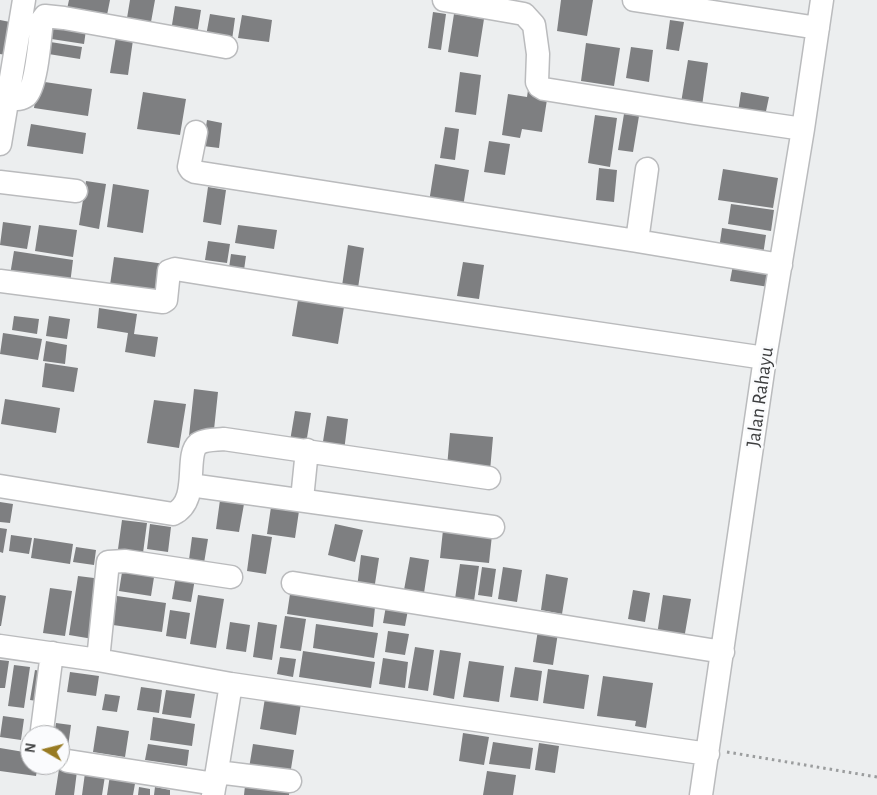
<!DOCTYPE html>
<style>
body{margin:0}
#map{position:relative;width:877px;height:795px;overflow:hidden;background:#eceeef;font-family:"Alegreya Sans",sans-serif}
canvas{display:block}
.north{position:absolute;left:20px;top:725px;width:50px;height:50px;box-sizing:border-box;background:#fafbfd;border:1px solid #aeafb1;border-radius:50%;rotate:278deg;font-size:14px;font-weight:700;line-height:20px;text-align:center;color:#3c3d3e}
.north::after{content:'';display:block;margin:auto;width:18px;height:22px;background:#987b23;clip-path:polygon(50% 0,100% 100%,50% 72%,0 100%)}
</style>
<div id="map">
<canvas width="877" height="795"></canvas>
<div class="north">N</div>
</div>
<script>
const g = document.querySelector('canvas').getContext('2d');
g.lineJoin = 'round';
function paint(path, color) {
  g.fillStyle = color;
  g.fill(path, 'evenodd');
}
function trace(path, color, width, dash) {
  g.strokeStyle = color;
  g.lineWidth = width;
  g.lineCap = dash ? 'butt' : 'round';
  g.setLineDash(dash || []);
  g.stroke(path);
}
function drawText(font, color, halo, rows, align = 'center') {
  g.font = font + ' "Alegreya Sans",sans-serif';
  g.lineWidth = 5;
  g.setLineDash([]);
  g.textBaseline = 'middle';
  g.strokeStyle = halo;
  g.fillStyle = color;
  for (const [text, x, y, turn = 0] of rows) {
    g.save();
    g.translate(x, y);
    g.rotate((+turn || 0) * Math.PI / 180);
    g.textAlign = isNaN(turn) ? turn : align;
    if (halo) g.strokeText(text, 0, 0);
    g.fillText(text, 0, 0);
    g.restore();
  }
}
const building = new Path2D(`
 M69,0H110L107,15L67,9Z
 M130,0H155L151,22L127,18Z
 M561,0H593L587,36L557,31Z
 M175,6L201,10L197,35L171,31Z
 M433,12L446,14L441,50L428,48Z
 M210,14L235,18L232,40L206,36Z
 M454,14L484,19L478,57L448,52Z
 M242,15L272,20L269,42L238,38Z
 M0,20L10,22L6,55L0,54Z
 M670,20L684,22L679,51L666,49Z
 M47,24L86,30L84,44L45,38Z
 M116,37L133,40L128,75L110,73Z
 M44,41L82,47L80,59L42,53Z
 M586,43L620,48L614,86L581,81Z
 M631,47L653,50L649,82L626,78Z
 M688,60L708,63L702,106L681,103Z
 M460,72L481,75L476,115L455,112Z
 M38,81L92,89L88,116L34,108Z
 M528,90L548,93L542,132L522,129L520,138L502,135L508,94L527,97Z
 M143,92L186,99L180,135L137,129Z
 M741,92L769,97L765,116L738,112Z
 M624,114L639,116L633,152L618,150Z
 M595,115L617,118L610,167L588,163Z
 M207,120L222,123L219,148L203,146Z
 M31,124L86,133L83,154L27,146Z
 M445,127L459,129L455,160L440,158Z
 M489,141L510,144L505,175L484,172Z
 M435,164L469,170L463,207L429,202Z
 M599,168L617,170L614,202L596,200Z
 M723,169L778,178L773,208L718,200Z
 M86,181L106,184L99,229L79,225Z
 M113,184L149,190L143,233L107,227Z
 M208,187L226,190L221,225L203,222Z
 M731,204L774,210L771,231L728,224Z
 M3,222L31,226L27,249L0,245Z
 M39,225L77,230L73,257L35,251Z
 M238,225L277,230L274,249L235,243Z
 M722,228L766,235L763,255L719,249Z
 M208,241L230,244L227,263L205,260Z
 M348,245L364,248L358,288L342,286Z
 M14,251L73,260L70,284L10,275Z
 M231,254L246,256L244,270L229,268Z
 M114,257L165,264L160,292L110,285Z
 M463,262L484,265L479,299L457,296Z
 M733,265L771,271L769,287L730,281Z
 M298,300L344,307L338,344L292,336Z
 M99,308L137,314L134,334L158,337L155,357L125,352L128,333L97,328Z
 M14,316L39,319L37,334L12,330Z
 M49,316L70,319L67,339L46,336Z
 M3,333L42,339L38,360L0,354Z
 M46,341L67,345L65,364L43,361Z
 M45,363L78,368L74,392L42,387Z
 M194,389L218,392L213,439L189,436Z
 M5,399L60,408L56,433L1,424Z
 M154,400L186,404L179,448L147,443Z
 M295,411L311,413L306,444L290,441Z
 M327,416L348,419L344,451L322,448Z
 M450,433L493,437L490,471L447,467Z
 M220,500L244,504L239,532L216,529Z
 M0,502L13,504L10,523L0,522Z
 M271,507L299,511L295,538L267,534Z
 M122,520L147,523L143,553L118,549Z
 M150,524L171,527L168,552L147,549Z
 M335,524L363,530L355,562L328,555Z
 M0,528L7,529L3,553L0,552Z
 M443,530L492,535L489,563L440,558Z
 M252,534L272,537L266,574L247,571Z
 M11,535L32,538L29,554L9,551Z
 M192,537L208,539L203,569L188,567Z
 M34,538L73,544L70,564L31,558Z
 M76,547L96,550L94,565L73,562Z
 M361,555L379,558L374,590L357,588Z
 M410,557L429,560L424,593L404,590Z
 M460,564L479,566L474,601L455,599Z
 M123,566L155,571L151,596L119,591Z
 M482,567L496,569L492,597L478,595Z
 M503,567L522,570L517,602L498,599Z
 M177,570L196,573L191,602L172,599Z
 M546,574L568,578L562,614L541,610Z
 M78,576L102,579L93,639L69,635Z
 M50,588L72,591L65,636L43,633Z
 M633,590L650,593L645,622L628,619Z
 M290,594L375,607L373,627L287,614Z
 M0,595L6,596L1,626H0Z
 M198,595L224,599L216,648L190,644Z
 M663,595L691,599L684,639L657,635Z
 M117,596L166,603L162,632L113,625Z
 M386,606L408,610L405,626L383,623Z
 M170,610L190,613L186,639L166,636Z
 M285,616L306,619L301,651L280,648Z
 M230,622L250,625L246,652L226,649Z
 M258,622L277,625L272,660L253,657Z
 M316,624L378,633L374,658L313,648Z
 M538,630L558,633L553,665L533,662Z
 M388,631L409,634L405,655L385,652Z
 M415,647L434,650L428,691L408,688Z
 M440,650L461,653L454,699L433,695Z
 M303,651L375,662L371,688L299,677Z
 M280,657L296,659L293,677L277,674Z
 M383,658L408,662L405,688L379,684Z
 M0,660L9,661L5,688H0Z
 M469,661L504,666L499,702L463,697Z
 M14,665L30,667L24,708L8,706Z
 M515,667L542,671L538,701L510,697Z
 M548,669L589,675L584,709L543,703Z
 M35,670L48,672L44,702L30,700Z
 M70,672L99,676L96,696L67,692Z
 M603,676L653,683L646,728L635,726L636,721L597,716Z
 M141,687L162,690L159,713L137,710Z
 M166,690L195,694L191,718L162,714Z
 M105,694L120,696L117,712L102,710Z
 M265,698L301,703L296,735L260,729Z
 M3,716L24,719L21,740L0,737Z
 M153,717L195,724L192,746L150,740Z
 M56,723L71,725L68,747L60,746V735H54Z
 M97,726L129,731L125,757L93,752Z
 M463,733L489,737L484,765L459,761Z
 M493,742L533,748L530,769L489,764Z
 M539,743L559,746L555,773L535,770Z
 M148,744L189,750L187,766L145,760Z
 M253,744L294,750L290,775L249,768Z
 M0,748L30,753V765H38L36,776L0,771Z
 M59,769L77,771L74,795H55Z
 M487,771L516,775L513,795H483Z
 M85,773L105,776L102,795H82Z
 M110,775L136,778L133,795H107Z
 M246,777L290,784L289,795H244Z
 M139,787L150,789V795H138Z
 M155,787L170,790V795H154Z`);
const path = new Path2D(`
 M727,752L877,777`);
const minor = new Path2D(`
 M444,0L524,14L534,25L538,54L537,82L539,86L544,89L694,113L803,129
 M634,0L818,28
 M8,99C14,99 21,100 26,96C37,86 40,36 42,20L45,16L64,18L226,47
 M196,132L189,167L191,170L195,172L637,241
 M0,144L24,0
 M647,169L637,241L781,265
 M0,182L76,191
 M0,281L163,302L166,300L169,271L175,269L325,293L765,358
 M190,485L493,527
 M0,486L173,514C201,501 184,456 198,444C205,439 216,440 224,439L489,478
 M302,499L307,450
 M293,583L723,652
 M0,646L98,660L231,684L708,754
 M98,660L108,562L125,561L231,577
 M42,730L52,653
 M68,761L215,784
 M217,772L290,781
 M213,795L231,684
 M701,795L765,358L803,129L822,0`);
const streetNames = [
 ["Jalan Rahayu",760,397,-82]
];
paint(building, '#7e7f81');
trace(minor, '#babbbd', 25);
trace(path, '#9b9d9e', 3, [2.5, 4]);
trace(minor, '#fff', 22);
drawText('20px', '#3c3d3e', '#fafbfd', streetNames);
</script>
